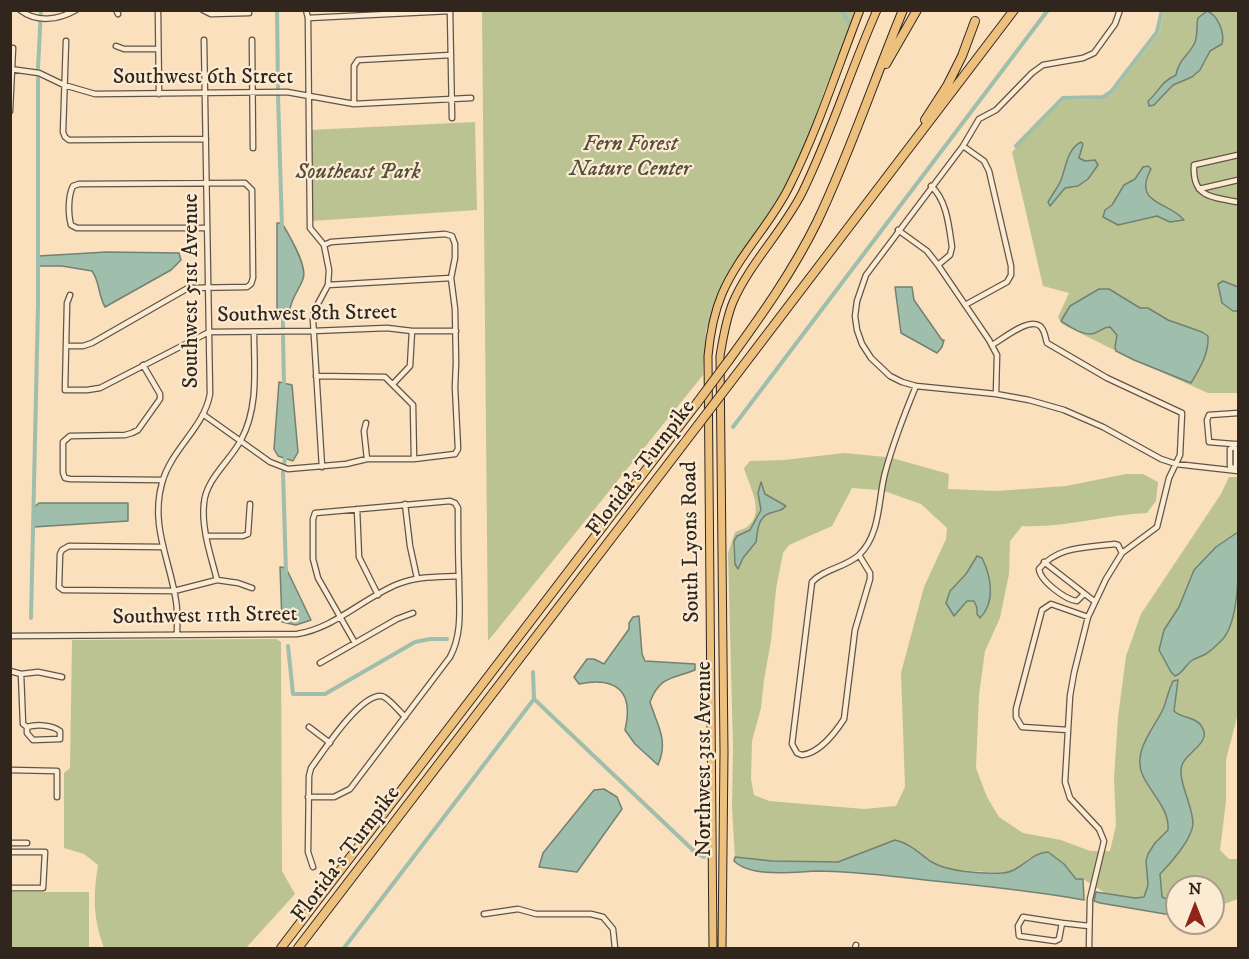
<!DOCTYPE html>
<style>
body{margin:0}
#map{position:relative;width:1249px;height:959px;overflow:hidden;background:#fae0bc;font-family:"IM FELL DW Pica",serif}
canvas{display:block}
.frame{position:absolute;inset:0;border:12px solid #30261e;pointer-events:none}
.north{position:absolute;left:1165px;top:875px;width:60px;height:60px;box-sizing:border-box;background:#fcebd3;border:2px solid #aa9c8b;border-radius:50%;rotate:0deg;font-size:16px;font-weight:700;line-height:24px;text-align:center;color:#30261e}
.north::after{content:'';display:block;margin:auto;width:21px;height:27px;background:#8f2418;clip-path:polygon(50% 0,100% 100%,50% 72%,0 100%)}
</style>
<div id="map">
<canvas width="1249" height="959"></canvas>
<div class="frame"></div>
<div class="north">N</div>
</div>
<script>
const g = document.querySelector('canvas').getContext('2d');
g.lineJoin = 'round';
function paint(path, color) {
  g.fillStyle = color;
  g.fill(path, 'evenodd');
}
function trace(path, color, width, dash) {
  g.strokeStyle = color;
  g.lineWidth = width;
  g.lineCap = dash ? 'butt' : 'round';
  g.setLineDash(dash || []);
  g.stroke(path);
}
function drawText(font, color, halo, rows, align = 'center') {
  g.font = font + ' "IM FELL DW Pica",serif';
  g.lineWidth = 4.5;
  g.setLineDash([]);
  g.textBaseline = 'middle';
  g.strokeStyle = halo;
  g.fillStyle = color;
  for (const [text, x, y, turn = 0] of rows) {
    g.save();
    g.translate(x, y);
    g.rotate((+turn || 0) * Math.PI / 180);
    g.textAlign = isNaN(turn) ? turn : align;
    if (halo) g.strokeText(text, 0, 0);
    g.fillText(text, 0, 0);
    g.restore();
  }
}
const green = new Path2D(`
 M482,11H860L825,89L801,159L783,190L746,248L706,330L703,375L488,641Z
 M1164,11H1238V393H1208L1134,360L1062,324L1058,317L1069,293L1043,286L1012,152L1064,100L1099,99L1111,95L1159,33Z
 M475,122L477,210L311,221L310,130Z
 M844,453L886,457L878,490L852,488L832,526L789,545L783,553L776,589L771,641L764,680L761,708L752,741L751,779L754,795L769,801L864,809L896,806L905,787L901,673L924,587L946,539L947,528L921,504L884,491L892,458L949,474L948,489L997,491L1066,486L1126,474H1143L1158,482L1156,501L1147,513C1105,515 1065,528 1022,526L1010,541L1009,574L1000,618L985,651L979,695L976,768L987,797L999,817L1023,833L1061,840L1090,851H1110L1116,825L1114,779L1118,717L1126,656L1141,614L1221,494L1229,477H1238V713L1226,760V801L1220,850L1229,859H1238V899L1224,904H1213V887H1177V904L1107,894L1083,879H1076L1064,864L1048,852L1029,858L1014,870L1004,873L955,870L931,862L910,846L874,848L866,853L838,862L772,861L735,857L732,808L733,747L728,553L735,532C739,530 745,529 748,526C766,512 748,484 744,468L750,461L784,460Z
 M276,639L281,642L282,871L295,894L246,948H104C93,918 93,896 98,865L84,854L64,848V773L70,768L72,640Z
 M11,892H89V948H11Z`);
const water = new Path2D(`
 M1207,11C1218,15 1225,33 1222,44L1210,51L1200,70L1192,77L1173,85L1154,105L1149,106L1148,101C1160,91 1159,83 1176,75C1179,58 1189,56 1195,42C1198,34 1196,26 1198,18Z
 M1081,142L1083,144L1079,158L1085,161L1095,160L1098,165L1088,179L1078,186L1065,188L1050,206L1048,202C1052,195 1058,187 1061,180C1066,167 1067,149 1081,142Z
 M1148,166L1151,169C1132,205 1169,201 1184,220L1170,222L1157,216L1118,225L1103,217L1105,210L1112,205L1124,185L1135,179L1143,167Z
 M277,223H282C289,235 308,266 303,279C299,290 292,297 290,309L277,310Z
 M107,252L179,253L181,260L171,270L105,307C98,295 100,282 92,271L62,266H38V256Z
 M1223,281L1238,287V311H1233L1222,303L1218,284Z
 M895,287H912L914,300L942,340H944L942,347L937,353L901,333Z
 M1099,289H1109L1140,308H1148L1168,320L1202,332L1208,336C1209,354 1200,368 1191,383L1134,360L1116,351L1115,347L1117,335L1110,327C1103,327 1101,331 1095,333C1084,337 1070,327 1061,321L1070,306Z
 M279,382L292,385L298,452L293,461L278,456L274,449Z
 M761,482L765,494L786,506C782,511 780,510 774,512C757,515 758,530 756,542L743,558L738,569L735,564L734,541L737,536L750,530L761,510L758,493Z
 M39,503H128V521L33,527V508Z
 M1238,532C1239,558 1240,621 1222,640C1217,645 1210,652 1204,655C1200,657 1195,658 1191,661C1185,666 1182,674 1175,676L1171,672L1159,650L1164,630L1179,607L1194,570L1216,547Z
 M977,556L982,558C991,576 996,602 980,618L977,614V608L974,601H967L954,616L946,603L950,591L966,574Z
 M280,567L286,568L311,620L296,625L282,622Z
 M639,616L642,654L645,661L695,664V670C672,679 660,676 650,702C657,725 669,740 658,765L635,744L625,730C634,692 617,676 579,684L574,677L587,659H594L604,664L629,629V623L633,617Z
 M1178,680L1174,711C1182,719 1196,716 1202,727C1212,743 1186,752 1182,765C1179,772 1182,781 1184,788C1187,799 1193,812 1193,824C1192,839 1171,863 1160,874L1162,897L1177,903V916L1100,903L1094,901L1096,892L1135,898L1144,897L1148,885L1146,861L1148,854L1155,843L1168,830C1170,810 1151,793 1143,776C1131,751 1155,728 1164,707C1167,698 1169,689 1173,681Z
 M604,789L617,797L622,809L577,872L539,867L543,853L594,790Z
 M895,840C909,843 919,853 930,861C947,872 983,874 1003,873C1021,872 1029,853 1048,852L1064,864L1076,879H1083L1084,900C1035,891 985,886 935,881C896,877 857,871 817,871C793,872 752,878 734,861L735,857L772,861L838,862Z`);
const canal = new Path2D(`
 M277,10L278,88
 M841,10L850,24
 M38,68L41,10
 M278,96L282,227
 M1016,146L1063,98L1103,97L1111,92L1157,32L1162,10
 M283,328V307
 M283,336L284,386
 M733,427L1048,10
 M284,464L286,454
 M283,472L286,573
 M31,618L38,306V78
 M288,646L293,694H325L415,642L430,639H447
 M533,672L534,699L696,853L704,857
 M344,948L534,699`);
const street = new Path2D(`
 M20,10C37,23 58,20 76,10
 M116,10L118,14
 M158,10L159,94
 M203,10L211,14L249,13
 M306,10L308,18L310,228L324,245L329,270L328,285L314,311L313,320L322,467
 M450,10L452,118
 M1120,10L1115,24L1094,53L1083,58L1043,65L1032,73L996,110L979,119L963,146L866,275L857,301L855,316L857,330L862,344L871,358L890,376L902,382L916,386L996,394L1029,400L1064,410L1103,427L1161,459L1176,464L1238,471
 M308,18L450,11
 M252,40L253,148
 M66,41L63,132L65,137L69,140L206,139
 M116,46L124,49H158
 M10,69L39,73L64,85L95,94L287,92L354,104L471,98
 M354,104V66L358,60L451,55
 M10,111L13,48
 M963,146L984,161L989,171L1011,266V275L1007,282L965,305
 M1238,155L1194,165C1192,198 1212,197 1238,202
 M931,186C947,200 949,227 952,247L950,255L938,265
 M1199,189L1238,180
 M898,230L927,251L938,265L989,340L997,355L996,394
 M328,285L451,278
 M70,295L67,303L65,390H87L100,388L209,332L313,331L387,328L412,331H456
 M992,345C1003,339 1029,317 1040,326C1045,330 1045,337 1047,343L1107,378L1182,413L1180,455L1169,478L1157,527L1122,553L1106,579L1088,617L1074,673L1070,696L1065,782L1070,798L1099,829L1104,841L1090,899L1089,948
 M66,346H83L92,343L188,288L247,287L251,284L253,278L252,190L245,183L79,184L73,186C68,196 68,214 71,225L77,228H207
 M143,365L160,394V399L138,430L132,433L125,435L70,436L63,442V473L65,478L70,479L162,480
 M316,376L385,377L413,405L414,459
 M393,384L410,366L412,331
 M204,415L270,462L288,469L346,464L367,459H414L455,454L458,449L455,387L456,363L455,309L451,278L455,258V244L452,236L445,234L331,242L324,245
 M366,423L364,431L367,459
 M1233,444L1209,442L1207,420L1209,415L1238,413
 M1233,468L1230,466V449L1233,447V444H1238
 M1233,469L1236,466V449L1233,447
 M405,504L410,546L417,578
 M357,509L359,557L378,595
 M207,536H243L248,534L250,504
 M163,547L69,546L62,550L60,554L59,587L63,590L174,591L217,580L238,583L252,588
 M859,555L870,573V579L855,630L844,719C835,733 819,753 802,755L797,753L792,744L812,582C825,568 845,568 859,555C881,534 878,499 885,473C893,443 904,415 916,386
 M1044,562L1094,601
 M217,580C211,556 201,528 204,503C206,479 230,461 241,440C259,407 254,368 254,332
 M1084,594L1077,601C1066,600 1040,581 1039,569C1058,546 1085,548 1114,544L1118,545L1122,553
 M177,634C177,623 178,612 176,601C170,560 150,526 162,483C171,449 204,428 210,394L204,40
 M10,636L297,634C335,628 363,598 398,584C417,576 438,577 459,576
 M320,663L397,619L413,613
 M10,671L21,674L38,672L62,677
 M21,674L23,724L27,727C37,724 52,725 60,731V739L33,740L27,733V727
 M309,727L330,743
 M1068,730L1022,727L1016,717V709L1042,610L1051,604L1088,617
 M10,770L57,771V797
 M308,797H334L350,789L450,657C463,633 459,605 459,579C458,555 458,532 458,508L455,503L450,501L315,513L313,519V559L318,578L355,643
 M10,843H27
 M10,852H45L43,888H10
 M313,867L308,852L309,776L311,768C323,752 359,695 381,696C387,696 400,712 405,717
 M484,914L518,909L536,914H591L603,917L613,929L615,948
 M1023,917L1062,923L1059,939L1055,941L1019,936L1018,926Z
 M1062,923L1089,926
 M855,948L856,945`);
const primary = new Path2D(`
 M713,948L708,356C710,334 714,313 722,294C739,254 772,223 790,185C818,129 837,69 860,10
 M722,948L724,752L720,356C723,338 726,319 733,302C750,263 782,232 802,193C831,134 850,71 877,10`);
const highway = new Path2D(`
 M886,64L917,10
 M925,120L947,86L962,56L975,21
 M729,360C761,316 793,271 817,222C850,153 874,80 903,10
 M730,383L1014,10
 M281,948L697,403
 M298,948L698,425`);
const highwayBridge = new Path2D(`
 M697,403L729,360
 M698,425L730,383`);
const streetNames = [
 ["Southwest 6th Street",203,78],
 ["Southwest 51st Avenue",192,291,-90],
 ["Southwest 8th Street",307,315,-1],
 ["Florida's Turnpike",642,469,-53],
 ["South Lyons Road",692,542,-91],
 ["Southwest 11th Street",205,617,-1],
 ["Northwest 31st Avenue",705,759,-90],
 ["Florida's Turnpike",347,855,-53]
];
const parkNames = [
 ["Fern Forest",630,145],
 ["Nature Center",630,170],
 ["Southeast Park",358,173]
];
paint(green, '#bcc392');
paint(water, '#9fbeab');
trace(water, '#738173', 1.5);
trace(canal, '#9fbeab', 4);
trace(street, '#625446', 7);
trace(primary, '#30261e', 9);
trace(highway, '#30261e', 10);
trace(street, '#fcebd3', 4.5);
trace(primary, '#edc07e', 7);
trace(highway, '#edc07e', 8);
trace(highwayBridge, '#30261e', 10, []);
trace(highwayBridge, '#edc07e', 8);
drawText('22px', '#30261e', '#fcebd3', streetNames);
drawText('italic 22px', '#534d3b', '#fcebd3', parkNames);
</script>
